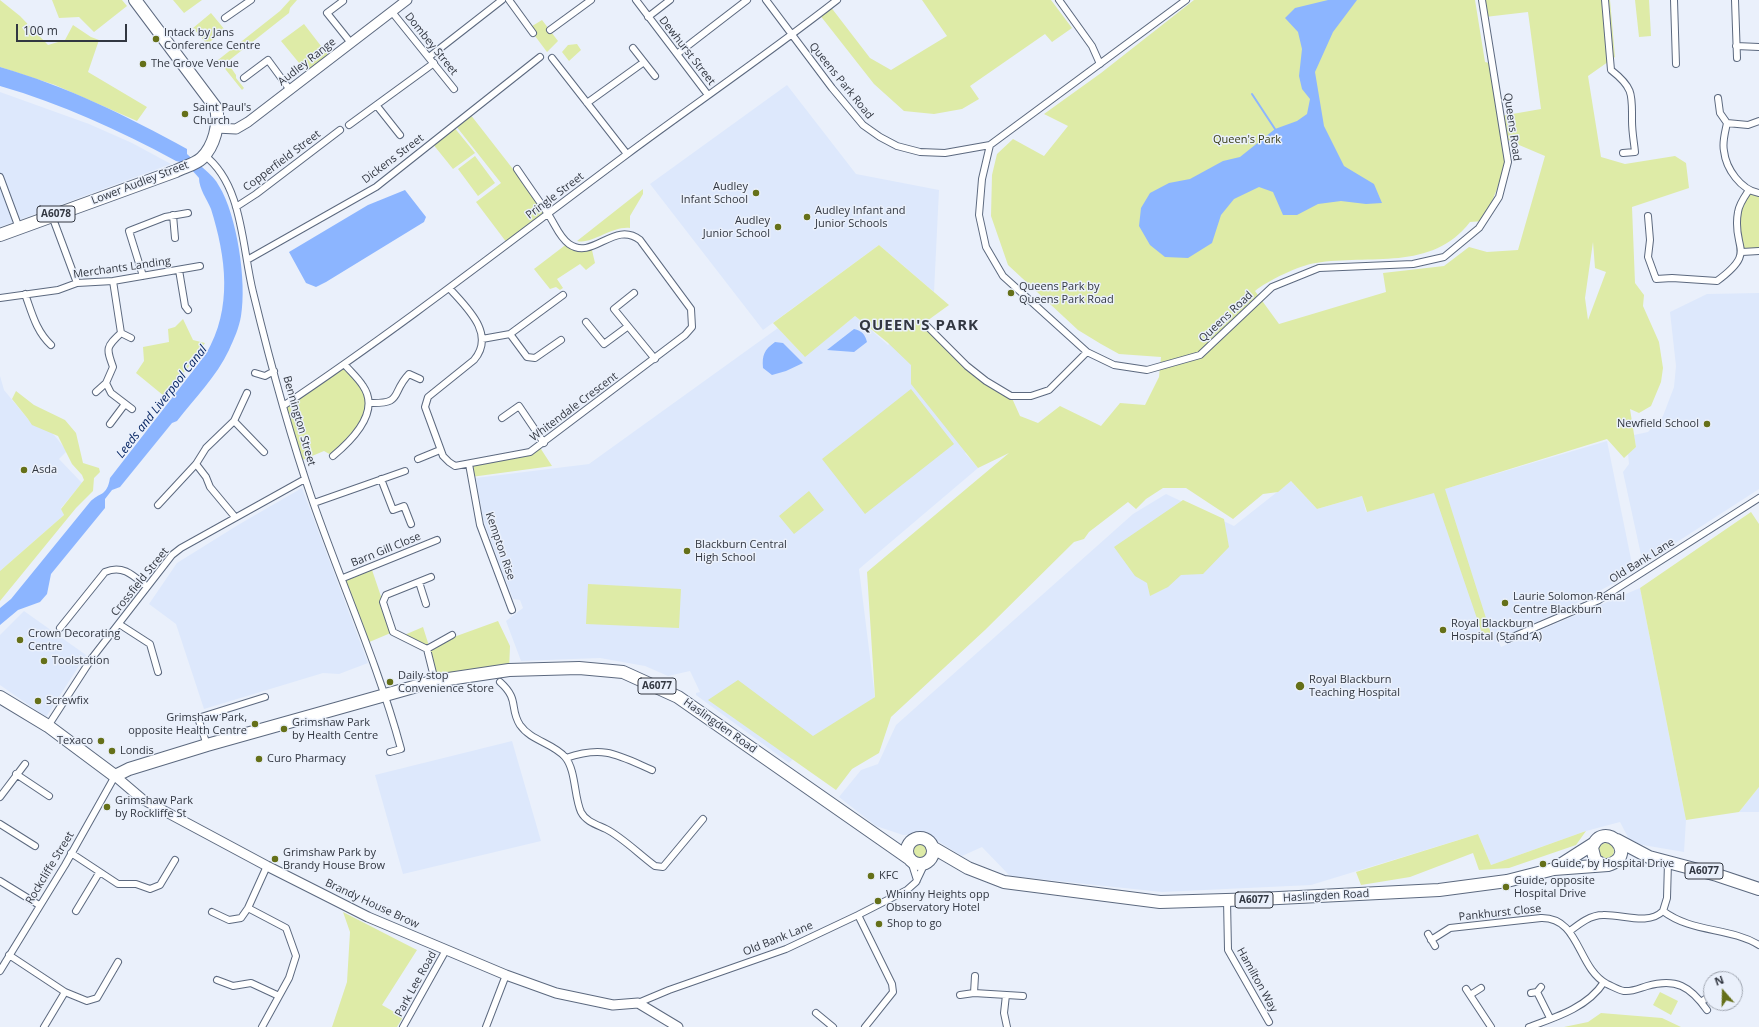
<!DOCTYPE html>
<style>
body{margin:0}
#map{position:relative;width:1759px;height:1027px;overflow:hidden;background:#eaf0fb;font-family:"Open Sans",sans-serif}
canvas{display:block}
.north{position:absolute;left:1703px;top:971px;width:40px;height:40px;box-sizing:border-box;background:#eaf0fb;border:1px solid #a0a6b1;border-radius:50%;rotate:340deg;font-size:11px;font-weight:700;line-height:16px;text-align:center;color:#323741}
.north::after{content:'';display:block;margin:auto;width:14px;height:18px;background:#657019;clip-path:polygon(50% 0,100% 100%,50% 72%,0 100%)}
.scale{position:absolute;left:16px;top:24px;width:111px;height:18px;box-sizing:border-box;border:2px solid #323741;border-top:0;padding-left:5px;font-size:12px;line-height:14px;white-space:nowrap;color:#323741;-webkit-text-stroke:3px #eaf0fb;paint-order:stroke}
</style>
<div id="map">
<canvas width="1759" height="1027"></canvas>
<div class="north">N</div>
<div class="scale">100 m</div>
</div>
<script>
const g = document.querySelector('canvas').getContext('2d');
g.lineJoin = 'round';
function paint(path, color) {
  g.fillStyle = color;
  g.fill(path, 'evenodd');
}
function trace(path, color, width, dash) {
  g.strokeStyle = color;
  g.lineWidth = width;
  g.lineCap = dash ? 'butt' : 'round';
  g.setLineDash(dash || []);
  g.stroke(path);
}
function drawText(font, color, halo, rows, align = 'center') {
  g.font = font + ' "Open Sans",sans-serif';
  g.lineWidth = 3;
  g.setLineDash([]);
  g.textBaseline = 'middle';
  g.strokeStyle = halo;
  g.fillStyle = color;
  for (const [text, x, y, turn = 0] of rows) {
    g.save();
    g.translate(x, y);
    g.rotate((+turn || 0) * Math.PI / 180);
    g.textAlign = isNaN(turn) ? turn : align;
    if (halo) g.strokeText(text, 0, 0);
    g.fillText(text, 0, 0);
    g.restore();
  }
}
const built = new Path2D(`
 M787,85L856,174L939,190L934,292L879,245L763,330L650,184Z
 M0,92L89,124L132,143L171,164L0,227Z
 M1759,293V489L1643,564L1623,472L1629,464L1628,454L1636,447L1634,435L1648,432L1663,416L1674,387L1676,366L1670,312L1707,294Z
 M855,316L888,345L910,328L992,437L965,453L978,468L859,569L875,697L808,744L789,763L696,695V693L700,692L690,671L668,676L645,666L600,658L521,661L506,621L523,608L520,600L513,599L488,533L483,518L476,478L589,464L778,328L804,356Z
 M0,376L4,390L28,419L50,430L67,451L59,459L82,483L61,508L64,515L0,571Z
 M1607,441L1633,569L1614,583L1579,602L1498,640L1501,647L1640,588L1686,820L1684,852L1631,843L1620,822L1586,831L1491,865L1478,834L1311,885L1162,892L1010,876L982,847L962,856L926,834L903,835L876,826L839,797L861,770L878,764L896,725L1133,514L1166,494L1234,526L1291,481L1317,509L1362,496L1366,512Z
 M302,488L368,663L339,674L323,673L204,709L176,624L149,604L177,563L238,525Z
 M24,611L86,655L46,717L0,685V635Z
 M512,741L541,841L403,874L375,775Z
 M1759,787V812H1739Z`);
const green = new Path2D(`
 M0,0L20,16L48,45L65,40L73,25L91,37L99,40L88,72L147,107L137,121L55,85L0,67Z
 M52,0H122L127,6L94,32L79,17L59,18Z
 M173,0H202L184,13Z
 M290,0H297L290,8L289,13L227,62L236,75V78L244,88L242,90L218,60L280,11Z
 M922,0H1051L1072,28L1052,42L1045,34L970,86L979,99L962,109L934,114L904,111L874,84L819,14L830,6L870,58L891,70L947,36Z
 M1194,0H1475L1485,62L1493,64L1501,116L1541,109L1528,12L1485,17L1481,0H1610L1615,57L1588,76L1601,157L1625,164L1675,156L1686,163L1689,188L1632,207L1635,283L1644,295L1643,306L1659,342L1663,368L1661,382L1651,406L1639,413L1630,409L1636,447L1624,458L1607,439L1445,489L1492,637L1483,636L1434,493L1367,512L1362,496L1317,509L1291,481L1278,492L1263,494L1233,519L1186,488H1163L1146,499L1136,509L1128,502L1089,532L1084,539L1074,542L985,630L891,717L879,753L852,769L836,790L708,700L738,680L813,736L875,697L867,572L1009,453L978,468L911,384V365L887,342L855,316L805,357L773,323L879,245L949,305L920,326L1011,396L1020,416L1038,423L1060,406L1101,426L1120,403L1145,405L1159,377L1161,357L1119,354L1101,344L1078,330L1008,265L991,216L992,175L997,154L1013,139L1044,156L1068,126L1044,114L1101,73ZM1505,139L1545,156L1518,250L1487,252L1469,247L1444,266L1383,273L1386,292L1279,324L1255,291C1267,281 1300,265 1316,263C1369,254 1432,272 1470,222L1484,221L1508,162ZM1593,242L1595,268L1606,272L1588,320L1585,298Z
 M1635,0H1649L1651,36L1639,37Z
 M211,13L225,30L207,44L193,28Z
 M542,20L558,41L547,52L529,28Z
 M304,24L331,59L309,75L281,41Z
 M577,44L581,50L569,61L562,52L568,45Z
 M470,114L548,214L507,243L476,202L501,183L456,126Z
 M453,126L475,153L453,169L432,143Z
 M475,156L495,183L478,196L458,169Z
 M643,189V194L630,216V228C611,226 592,245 577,241Z
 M1749,190L1759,192V251L1742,252L1738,210Z
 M568,243L576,248L591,246L595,263L586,270L580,264L557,279L563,288L560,290L556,287L550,289L534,269Z
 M183,319L193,340L205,343L191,364L164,396L136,373L144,361L143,347L169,342L168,329L175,327Z
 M345,365C351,372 358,378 363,386C382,412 349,438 333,456L324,451L300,461L283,406Z
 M911,389L954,444L865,514L822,459Z
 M16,391L34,405L65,420L76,433L83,463L99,468L100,472L94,478L93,491L76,508L0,601V571L64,515L61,509L84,480L82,475L72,464L58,436L32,425L28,419L12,399Z
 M539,446L552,466L471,477L469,464L530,452Z
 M809,491L824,510L794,534L779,516Z
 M1183,500L1224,519L1229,547L1203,574L1181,575L1168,587L1150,596L1147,583L1135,576L1114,547Z
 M1751,512L1759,524V787L1739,812L1686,820L1640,588Z
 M371,567L393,632L367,643L343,578Z
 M588,584L681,589L679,628L586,624Z
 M498,621L510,646L509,670L435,681L429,646L402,636L423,627L429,646Z
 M1586,831L1576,845L1509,868L1479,870L1473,853L1410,877L1361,885L1356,872L1478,834L1491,865Z
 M911 851a9 9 0 1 1 18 0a9 9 0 1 1-18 0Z
 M1598 851a8 8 0 1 1 16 0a8 8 0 1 1-16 0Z
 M343,912L417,950L382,1005L403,1017L397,1027H332L347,982L350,932Z
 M1660,992L1678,1001L1671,1015L1653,1005Z
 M1601,1013L1662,1018L1681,1027H1564L1588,1022Z`);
const water = new Path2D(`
 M1328,0H1357L1333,32L1315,72L1324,126L1344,166L1374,184L1382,203L1366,204L1341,201L1318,204L1297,215H1283L1273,192L1259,187L1234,199L1221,215L1212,243L1188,258L1165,257L1150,245L1139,226L1141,208L1150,193L1169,183L1190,179L1223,161L1240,157L1275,129L1297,121L1307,114L1310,99L1302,89L1299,76L1302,49L1298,32L1285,18L1295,8Z
 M0,67C66,86 127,116 187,149V154C197,164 213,174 219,186C237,215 247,282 241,316C239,328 234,339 229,350C217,376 194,399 177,421L172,423L120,487L112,490L105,499V508L51,574L47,594L40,602L18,610L0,625V608L11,599L90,502C99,492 107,497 110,478L206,354C233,308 226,257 211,209C207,199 199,189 199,178C193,171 185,162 176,161C119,130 62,104 0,86Z
 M405,190L426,217L424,222L326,282L316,287L306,283L289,252L368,205Z
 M854,329C862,331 865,334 867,342L854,352L827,350Z
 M775,342L783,343L803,363L786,371L772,375L763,368C762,355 764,350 775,342Z`);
const stream = new Path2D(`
 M1252,94L1275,129`);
const street = new Path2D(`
 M509,0L533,33
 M636,0L708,95
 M766,0L832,88L863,125L880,137L897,146L920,152L945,153L990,145
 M1059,0L1092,46L1100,64
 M1186,0L990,145L982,179L979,215L986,247L1003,276L1087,352L1114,365L1147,370L1200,355L1272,287L1319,268L1413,264L1444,257L1479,228L1499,197L1508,162L1482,0
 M1605,0L1611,70C1634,88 1632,95 1632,121C1632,132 1634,142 1635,152L1623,153
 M1674,0L1676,64
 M1735,0L1737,58
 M343,1L327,13L351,43
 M392,12L454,89
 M648,17L670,0
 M225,18L251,0
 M550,30L591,0
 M1736,46L1759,47
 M633,48L655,76
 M677,54L747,0
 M429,57L502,0
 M552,58L627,154
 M244,78L268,60L290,90
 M1718,98L1720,113L1727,123C1725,133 1722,142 1724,151C1726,169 1741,190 1759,193
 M587,103L644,62
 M377,106L400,135
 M1727,123L1748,125L1759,121
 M349,125L434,63
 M204,155C243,184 242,248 253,292C270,362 289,433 313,502C342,585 378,664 401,749L390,752
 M0,177L19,228
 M236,207L256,194L340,130
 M173,215L175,238
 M52,216L77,283
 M1648,216L1650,240L1648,257L1656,279L1672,278L1717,281C1759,250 1731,249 1738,212C1739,204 1745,196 1749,190
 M1742,252L1759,251
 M247,260L376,187L540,57
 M179,270L185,306L188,310
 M143,276L129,231L165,217L188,213
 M113,281L121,333C106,347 106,348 113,367L106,383L111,393L132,409
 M450,289C467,308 496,334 474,360L428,397L425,407L443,456L449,462L455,466L530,452L685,335L692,327L691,309L640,240C614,220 593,261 569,244C559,237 555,224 548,214C538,199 527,184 517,169
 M634,293L614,309L655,359
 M25,294C32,313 36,331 51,345
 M0,298L58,290L77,283L113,281L200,266
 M586,322L604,344L627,327
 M927,326L967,366L986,381L1011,396H1031L1049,390L1087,352
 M121,333L131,338
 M510,334L527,357L535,358L561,340
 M482,339L510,334L563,295
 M255,373L265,376L274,371
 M96,392L106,383
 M369,403C404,404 390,394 409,374L420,379
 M283,406C401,327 512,240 626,155C696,103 768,54 837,0
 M502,418L519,406L544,443
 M234,421L264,452
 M110,424L125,404
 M333,456C351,441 381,412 363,386C358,378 351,372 345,365
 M418,459L440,450
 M196,464L206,477L210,487L235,517
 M469,464L480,525L512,610
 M381,479L393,510L404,506L411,524
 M314,503L405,471
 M158,505L196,464L206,448L234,421L247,393
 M343,578L437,540
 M419,582L426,604
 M119,624L150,644L158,672
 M60,628L105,572C123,564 134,576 147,587
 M1508,639L1599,600L1759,498
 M427,649L393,632L383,602L386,595L431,577
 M435,681L427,649L452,635
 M500,682C520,700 509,708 520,725C531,741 553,743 565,757C576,770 574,797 581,812C586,822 598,825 606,829C622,837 640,855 655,866L663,867L703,819
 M48,726L92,658L172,555L181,548L305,479
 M207,745L198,718L265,697
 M566,758C604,745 618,755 652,770
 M16,774L49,796
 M0,797L25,764
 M0,824L35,846
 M71,853L118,884H136L150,889L160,885L175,860
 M911,861L917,880
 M1668,862L1667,898L1663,911C1692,933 1729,927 1759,945
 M0,881L39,905
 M1227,900L1228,950L1269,1022
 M248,908L286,928L296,956L289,978L262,1027
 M76,911L99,873
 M212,912L229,920L241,918L248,908L267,866
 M858,915L892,984L893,992L865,1027
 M1570,931C1579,924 1590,915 1603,915C1622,914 1648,926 1663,911
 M1428,934L1435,946
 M1431,940L1450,928L1541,918C1580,917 1577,968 1607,984C1612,986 1618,990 1624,991C1632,992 1640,988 1647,986C1676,978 1690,986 1707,1010
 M9,955L65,992L87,1001L97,998L118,962
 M0,971L65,865L115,776
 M217,980L233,986L251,983L279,996
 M1466,989L1491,1027
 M1537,992L1550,1018
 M974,993L975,976
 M1531,993L1537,992L1541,987
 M960,995L974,993L1023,996
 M1006,995L1004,1013L1007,1027
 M1470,995L1481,988
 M1701,1002L1711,995
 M638,1003L669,990L786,949L858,915L907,890L916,882L925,863
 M816,1013L833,1027
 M44,1027L65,992
 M403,1027L446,950
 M486,1027L506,975
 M1529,1027C1557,1017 1588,1007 1604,982`);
const secondary = new Path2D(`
 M216,128L236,129L248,122L407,0
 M115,776L142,799L267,866L368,917L506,975L556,993L613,1005L638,1003L678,1027`);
const highway = new Path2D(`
 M0,235L176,171C184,167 196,164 202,158C214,146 220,124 216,108L135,0
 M0,697L48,726L115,776L129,769L207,745L435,681L509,670L579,668L623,672L678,697L910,859
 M907 851a13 13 0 1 1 26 0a13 13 0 1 1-26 0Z
 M1617,840L1649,857L1717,875L1759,889
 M932,847L968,868L1004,882L1160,902L1259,899L1439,890L1507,881L1554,869L1608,865C1641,855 1603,817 1592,848L1595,860L1603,865
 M1557,867L1593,844`);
const markers = [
 [156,39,4,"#657019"],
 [143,64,4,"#657019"],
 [185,114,4,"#657019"],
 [756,193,4,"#657019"],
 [807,217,4,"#657019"],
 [778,227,4,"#657019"],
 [1011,293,4,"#657019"],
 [1707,424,4,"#657019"],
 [24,470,4,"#657019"],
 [687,551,4,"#657019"],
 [1505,603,4,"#657019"],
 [1443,630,4,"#657019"],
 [20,640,4,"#657019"],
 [44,661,4,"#657019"],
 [390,682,4,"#657019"],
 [1300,686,5,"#657019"],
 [38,701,4,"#657019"],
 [255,724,4,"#657019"],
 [284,729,4,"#657019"],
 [101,741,4,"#657019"],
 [112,751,4,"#657019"],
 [259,759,4,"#657019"],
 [107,807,4,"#657019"],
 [275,859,4,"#657019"],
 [1543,864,4,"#657019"],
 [871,876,4,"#657019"],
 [1506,887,4,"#657019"],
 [878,901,4,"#657019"],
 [879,924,4,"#657019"]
];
const shields = [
 [56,214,38],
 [657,686,38],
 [1704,871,38],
 [1254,900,38]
];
const shieldNames = [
 ["A6078",56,214],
 ["A6077",657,686],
 ["A6077",1704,871],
 ["A6077",1254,900]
];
const poiNames = [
 ["Intack by Jans",164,33],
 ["Conference Centre",164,46],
 ["The Grove Venue",151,64],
 ["Saint Paul's",193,108],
 ["Church",193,121],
 ["Audley",748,187,"right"],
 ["Infant School",748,200,"right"],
 ["Audley Infant and",815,211],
 ["Junior Schools",815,224],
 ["Audley",770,221,"right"],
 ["Junior School",770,234,"right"],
 ["Queens Park by",1019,287],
 ["Queens Park Road",1019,300],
 ["Newfield School",1699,424,"right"],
 ["Asda",32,470],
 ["Blackburn Central",695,545],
 ["High School",695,558],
 ["Laurie Solomon Renal",1513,597],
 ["Centre Blackburn",1513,610],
 ["Royal Blackburn",1451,624],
 ["Hospital (Stand A)",1451,637],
 ["Crown Decorating",28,634],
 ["Centre",28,647],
 ["Toolstation",52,661],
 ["Daily stop",398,676],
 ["Convenience Store",398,689],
 ["Royal Blackburn",1309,680],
 ["Teaching Hospital",1309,693],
 ["Screwfix",46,701],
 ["Grimshaw Park,",247,718,"right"],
 ["opposite Health Centre",247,731,"right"],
 ["Grimshaw Park",292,723],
 ["by Health Centre",292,736],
 ["Texaco",93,741,"right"],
 ["Londis",120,751],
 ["Curo Pharmacy",267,759],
 ["Grimshaw Park",115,801],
 ["by Rockliffe St",115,814],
 ["Grimshaw Park by",283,853],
 ["Brandy House Brow",283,866],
 ["Guide, by Hospital Drive",1551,864],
 ["KFC",879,876],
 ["Guide, opposite",1514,881],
 ["Hospital Drive",1514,894],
 ["Whinny Heights opp",886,895],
 ["Observatory Hotel",886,908],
 ["Shop to go",887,924]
];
const streetNames = [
 ["Dombey Street",431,44,51],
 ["Dewhurst Street",687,51,52],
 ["Audley Range",307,62,-38],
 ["Queens Park Road",841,81,51],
 ["Queens Road",1512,127,82],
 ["Dickens Street",393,159,-37],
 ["Copperfield Street",282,161,-37],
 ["Lower Audley Street",140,183,-21],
 ["Pringle Street",555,196,-37],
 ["Merchants Landing",122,268,-8],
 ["Queens Road",1226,317,-43],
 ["Whitendale Crescent",574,407,-37],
 ["Bennington Street",299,421,74],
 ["Kempton Rise",500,546,71],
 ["Barn Gill Close",386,550,-22],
 ["Old Bank Lane",1642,561,-32],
 ["Crossfield Street",140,582,-51],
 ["Haslingden Road",720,726,35],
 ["Rockcliffe Street",50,868,-59],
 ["Haslingden Road",1326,896,-3],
 ["Brandy House Brow",372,904,25],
 ["Pankhurst Close",1500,913,-6],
 ["Old Bank Lane",778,939,-22],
 ["Hamilton Way",1257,980,61],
 ["Park Lee Road",416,984,-61]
];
const parkNames = [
 ["Queen's Park",1247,140]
];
const waterNames = [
 ["Leeds and Liverpool Canal",162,402,-52]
];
const districtNames = [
 ["QUEEN'S PARK",919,326]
];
paint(built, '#dde8fc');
paint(green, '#deeba7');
paint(water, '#8cb5ff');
trace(stream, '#8cb5ff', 2);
trace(street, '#5c697f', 8);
trace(secondary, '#5c697f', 11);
trace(highway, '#5c697f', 14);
trace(street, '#fff', 6);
trace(secondary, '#fff', 9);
trace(highway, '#fff', 12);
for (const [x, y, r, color] of markers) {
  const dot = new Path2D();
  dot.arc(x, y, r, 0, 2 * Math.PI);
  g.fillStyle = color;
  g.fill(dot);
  trace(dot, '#eaf0fb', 1.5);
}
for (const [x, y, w] of shields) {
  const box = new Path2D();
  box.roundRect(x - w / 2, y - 8, w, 16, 3);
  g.fillStyle = '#eaf0fb';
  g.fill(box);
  trace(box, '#323741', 1);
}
drawText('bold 10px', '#323741', null, shieldNames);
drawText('11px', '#323741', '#eaf0fb', poiNames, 'left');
drawText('11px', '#323741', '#eaf0fb', streetNames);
drawText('11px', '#363b15', '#eaf0fb', parkNames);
drawText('italic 12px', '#042362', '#eaf0fb', waterNames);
g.letterSpacing = '1px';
drawText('bold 15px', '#323741', '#eaf0fb', districtNames);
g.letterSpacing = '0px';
</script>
